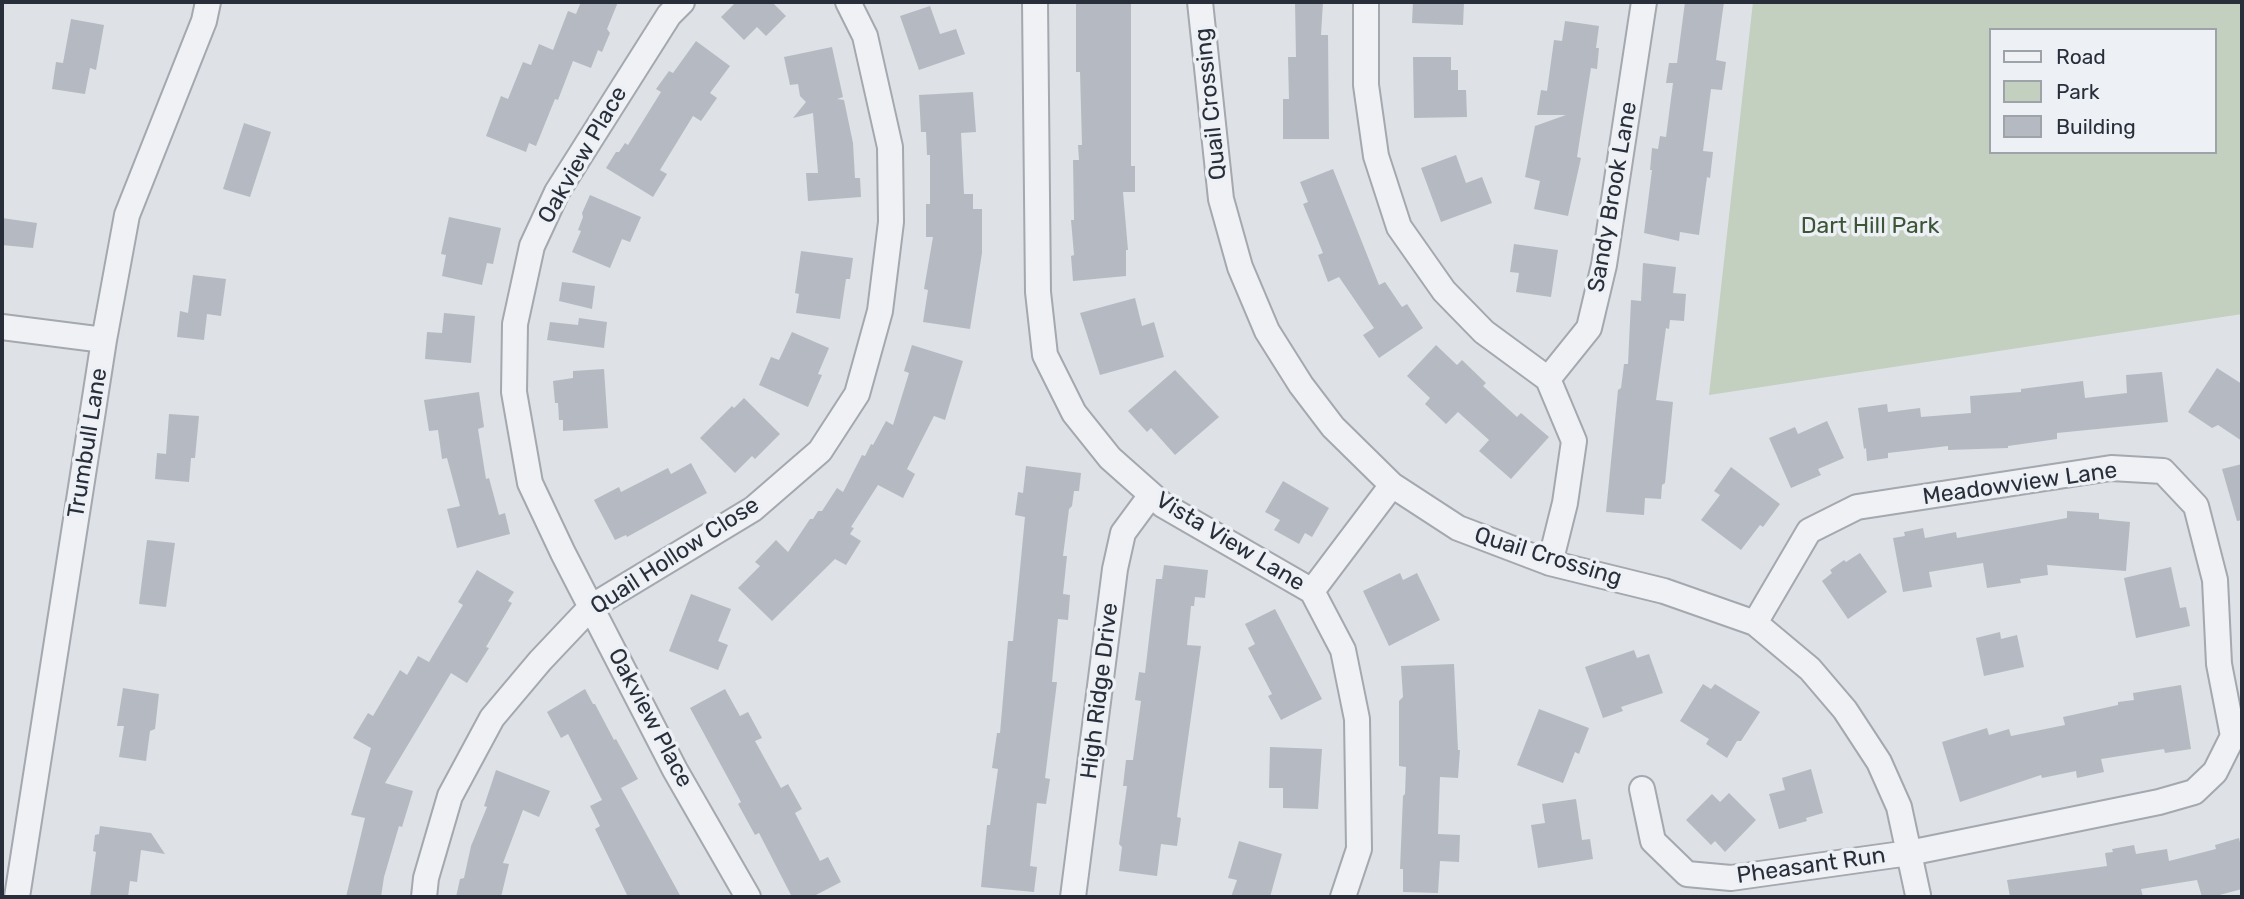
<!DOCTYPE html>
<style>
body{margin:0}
#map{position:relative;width:2244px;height:899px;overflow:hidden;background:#dee1e6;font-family:Rubik,sans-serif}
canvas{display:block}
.frame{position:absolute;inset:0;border:4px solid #282f3b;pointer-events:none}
.legend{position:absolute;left:1989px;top:28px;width:228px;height:126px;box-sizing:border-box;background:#edf0f4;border:2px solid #9ea3aa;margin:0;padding:9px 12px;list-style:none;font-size:21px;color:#282f3b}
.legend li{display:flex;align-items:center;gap:14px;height:35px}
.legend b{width:35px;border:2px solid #9ea3aa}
</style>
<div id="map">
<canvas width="2244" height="899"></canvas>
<div class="frame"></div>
<ul class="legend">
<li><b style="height:9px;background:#f0f1f5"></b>Road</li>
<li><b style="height:19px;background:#c3cfbf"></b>Park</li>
<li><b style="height:19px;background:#b5bac2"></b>Building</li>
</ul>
</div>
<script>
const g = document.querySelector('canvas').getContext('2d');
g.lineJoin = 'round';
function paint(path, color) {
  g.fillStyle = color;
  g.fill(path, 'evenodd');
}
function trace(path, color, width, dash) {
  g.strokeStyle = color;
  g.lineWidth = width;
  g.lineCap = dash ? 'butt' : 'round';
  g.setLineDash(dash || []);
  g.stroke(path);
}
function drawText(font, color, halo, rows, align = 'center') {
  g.font = font + ' Rubik,sans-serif';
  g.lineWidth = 7;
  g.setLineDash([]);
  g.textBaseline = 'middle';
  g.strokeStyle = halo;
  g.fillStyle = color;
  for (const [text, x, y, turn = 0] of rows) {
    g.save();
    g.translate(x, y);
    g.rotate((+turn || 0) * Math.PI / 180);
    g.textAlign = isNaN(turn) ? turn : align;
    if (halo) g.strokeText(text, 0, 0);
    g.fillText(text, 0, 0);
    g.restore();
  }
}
const green = new Path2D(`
 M1753,2H2242V314L1709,395ZM1990,30H2214V152H1990Z`);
const building = new Path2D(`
 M581,2H618L607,29L610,33L602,52L598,50L591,68L573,61L558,100L555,99L536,146L529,143L526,152L486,136L501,96L508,99L523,62L531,65L539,44L553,50L568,11L576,14Z
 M736,2H772L786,16L766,36L757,27L744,40L721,17Z
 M1076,2H1131V166H1135V192H1123L1128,250H1126V276L1073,281L1071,256L1074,255L1071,220H1074L1073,160H1079L1078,145H1082L1080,72H1076Z
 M1295,2H1323L1321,35H1328L1329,139H1283V99H1289L1288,57H1296Z
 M1413,2H1464L1463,25L1412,23Z
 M1685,2H1724L1716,60L1726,62L1722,90L1711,89L1703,151L1713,152L1710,178L1707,177L1699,235L1680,232L1679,241L1644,233L1652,170H1650L1652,148L1658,149L1660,136L1666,137L1673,83H1666L1669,63H1677Z
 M930,6L940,34L956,29L965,54L919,70L900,16Z
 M71,19L104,25L96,70L90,68L85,94L52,89L56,62L63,63Z
 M1565,21L1599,26L1596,48H1599L1597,69L1591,68L1577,157L1581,158L1568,216L1534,209L1540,181L1525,177L1535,126L1566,115H1537L1541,90L1547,91L1554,40L1562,41Z
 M696,41L730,66L710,93L717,98L701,121L693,116L660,170L667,174L653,197L606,168L616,152H619L625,143L628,145L661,92L656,89L669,71L673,73Z
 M832,47L843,97L837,99L844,100L853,143L855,178H860L861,197L808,201L806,173H818L813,113L793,118L806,102L800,96L798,84L790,85L784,57Z
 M1413,57H1451V70H1458V90H1466L1467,117L1414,118Z
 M973,92L976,132L961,133L964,194H973V209H982V253L970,329L923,322L928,290L924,289L933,237H926V204H930V155H927L926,132H921L919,95Z
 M244,123L271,132L250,197L223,189Z
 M1456,155L1466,183L1482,177L1492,203L1441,222L1421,168Z
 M1333,169L1379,285L1385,282L1402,307L1407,304L1423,328L1379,358L1363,335L1374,328L1339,277L1328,282L1318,255L1323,253L1303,204L1308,202L1300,182Z
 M590,195L641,217L630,242L622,239L610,268L572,252L581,231L578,230L583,217L582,213Z
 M449,217L501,228L493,264L487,263L482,285L442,276L446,255L441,254Z
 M2,218L37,223L33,248L2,245Z
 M1514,244L1558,250L1551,297L1516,292L1519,273L1510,272Z
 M801,251L853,258L850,279H846L840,319L796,313L799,294L795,293Z
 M1643,263L1676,267L1673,293L1686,294L1684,321L1670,320L1669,329L1666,328L1656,400L1673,402L1665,483L1662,485L1661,499L1645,498L1644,515L1606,512L1618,390L1621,388L1624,364H1628L1631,300L1641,301Z
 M193,275L226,279L221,316L207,314L204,340L177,337L180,311L188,313Z
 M562,282L595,286L592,309L559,301Z
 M1135,298L1142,326L1154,322L1164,357L1100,375L1080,313Z
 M444,313L475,316L471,363L425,359L427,332L442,333Z
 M579,318L607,322L604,348L547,340L550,322L578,325Z
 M792,332L829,348L818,374L822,375L808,407L759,385L771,357L779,360Z
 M912,345L963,361L945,420L934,416L907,469L915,474L903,498L878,485L851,527L854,528L850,534L861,541L846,565L835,559L772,621L738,588L760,566L755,562L776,540L788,552L810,519H813L818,511H822L837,488L843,492L862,455L865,456L871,444L873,445L886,421L893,425L909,373L904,371Z
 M1436,345L1457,365L1462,360L1486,383L1483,386L1517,417L1521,413L1549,437L1511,479L1479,451L1489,440L1458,412L1446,424L1425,404L1430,398L1407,376Z
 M2217,368L2242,384V441L2218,425L2212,428L2188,412Z
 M604,369L608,428L563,431V420H559L558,403H555L553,381L573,378V371Z
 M1175,370L1219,417L1175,455L1151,428L1147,432L1128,411Z
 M2162,372L2168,422L2057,433V439L2008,446V448L1948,450V446L1888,453V458L1867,461L1866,448L1864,449L1858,408L1887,404L1888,412L1920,408L1921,417L1971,413L1970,396L2021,392V389L2083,381L2085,398L2127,393L2126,375Z
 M479,392L484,427L478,429L486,479L489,478L499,515L505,513L510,534L457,548L447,509L460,506L447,458L442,459L438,430L429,431L424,400Z
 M744,398L780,434L755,459L752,456L735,473L700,438L732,406L734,408Z
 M169,414L199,416L195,458H191L189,482L155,479L157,453L166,454Z
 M1827,421L1844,458L1818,469L1821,475L1791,488L1769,438L1795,427L1798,434Z
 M691,463L707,493L627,537L626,535L615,540L594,500L619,487L621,492L668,468L671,474Z
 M2242,464V520L2237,521L2222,469Z
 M1026,466L1081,473L1079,491H1074L1072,506L1069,509L1063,556H1067L1063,594L1070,595L1068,620L1058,619L1052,682H1057L1045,778L1050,779L1046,804L1037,803L1030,866L1037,867L1034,892L981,887L987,825H990L998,769L992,768L997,733H1000L1008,641H1013L1025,517L1015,515L1018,492L1023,493Z
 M1731,467L1780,504L1763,527L1760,525L1741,550L1701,520L1720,495L1714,491Z
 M1283,481L1329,508L1312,537L1305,533L1299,544L1274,530L1280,520L1265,512Z
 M2067,511L2099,513V519L2130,522L2126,571L2047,565L2048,575L2020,579L2021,583L1987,588L1983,563L1929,572L1932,587L1903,592L1893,538L1905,536L1904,532L1923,528L1925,538L1956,532L1957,538L2067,518Z
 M147,540L175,543L166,607L139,604Z
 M1860,553L1887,592L1848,619L1822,581L1832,573L1830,570L1844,560L1846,562Z
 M1164,565L1208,570L1205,598L1195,597L1194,606H1191L1187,645L1201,646L1177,817L1181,818L1177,846L1161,844L1157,876L1119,871L1122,847L1119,844L1127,786H1123L1126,760H1133L1141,701L1135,700L1139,672L1145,673L1156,579H1162Z
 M2171,567L2180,608L2186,607L2190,626L2136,638L2124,578Z
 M477,570L514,592L508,601L512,603L486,647L489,648L467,683L451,673L385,783L413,791L402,827L399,826L384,877L381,897H346L365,818L351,815L371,748L353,738L368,713L373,716L400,670L407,675L418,656L429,662L463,605L458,602Z
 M1400,573L1403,580L1417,573L1440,620L1389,646L1363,591Z
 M691,594L731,609L718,641L728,645L718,670L669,651Z
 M1275,609L1322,699L1281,720L1268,696L1272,694L1248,648L1255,644L1245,624Z
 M2000,632L2001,639L2017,635L2024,667L1984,676L1976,638Z
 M1634,650L1637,658L1649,654L1663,693L1621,707L1623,711L1603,718L1585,667Z
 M1454,664L1458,750H1460L1458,778L1440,777L1438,834L1460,835L1459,862L1440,861L1438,893L1403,892V869H1400L1403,796L1405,794L1406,767L1399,766V701L1403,697L1401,666Z
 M1703,684L1711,689L1715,684L1760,712L1741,741H1737L1727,758L1706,744L1709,739L1680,721Z
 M2181,685L2191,749L2165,753L2164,749L2101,759L2104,772L2077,778L2076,771L2042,778L2041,775L1960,802L1942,742L1987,728L1989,735L2009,729L2011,736L2065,725L2063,717L2118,705V702L2134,700L2133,693Z
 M123,688L159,694L155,729L150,731L146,761L119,757L124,726H117Z
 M585,689L593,704H595L614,740L616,739L638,779L621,788L681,897H628L595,829L600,826L590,806L602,800L568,734L561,738L547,712Z
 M725,689L740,716L748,712L762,738L755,741L781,788L788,784L802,809L795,813L820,861L828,857L841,882L812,897H792L759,833L755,835L738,804L741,802L690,708Z
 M1539,709L1589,728L1579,754L1575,752L1563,783L1517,765Z
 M1270,747L1322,749L1318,809L1283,808V788H1269Z
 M1811,769L1823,813L1806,818L1807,821L1779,829L1769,794L1785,790L1782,778Z
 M496,770L550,791L539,817L523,810L503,863L509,864L501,897H456L460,879L464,878L471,846L487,807L484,806Z
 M1729,793L1756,820L1725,852L1715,841L1711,845L1686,820L1712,794L1720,802Z
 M1576,799L1582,840L1590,839L1593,859L1538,868L1531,825L1545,823L1542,804Z
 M100,826L151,833L165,854L141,850L137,882L130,881L128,897H90L96,852L93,851L95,835L99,834Z
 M2239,838L2242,852V889L2212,897H2202L2197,880L2141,889L2143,897H2010L2007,880L2107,866L2105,853L2113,852L2112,849L2134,845L2136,854L2167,849L2169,861L2216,849L2215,845Z
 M1239,841L1282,854L1270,897H1231L1237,880L1228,878Z`);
const minor = new Path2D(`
 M682,2L669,15L557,192L532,246L515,324L514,392L530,483L563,553L675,770L748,897
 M1035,2L1038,292L1045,355L1074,413L1110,458L1163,505L1312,591L1343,650L1357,719L1359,849L1343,897
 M1200,2L1221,199L1240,267L1267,331L1301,385L1333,427L1392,485L1458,528L1550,563L1664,591L1755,623L1810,669L1845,710L1879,762L1899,807L1918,895
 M1366,2V85L1376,156L1399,227L1444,291L1484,332L1548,379L1574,441L1565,503L1550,563
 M2,327L104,340
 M1548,379L1589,328L1604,265L1644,2
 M1312,591L1392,485
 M1642,789L1653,841L1687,874L1731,878L1909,853L2159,802L2194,792L2215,772L2233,736L2219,664L2215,580L2196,506L2163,471L2111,468L1857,507L1809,531L1755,623
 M17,897L104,340L127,215L204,21L208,2
 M424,897L426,878L450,796L492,718L540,661L591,607L753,509L820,451L857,394L880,311L891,222L890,147L865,36L848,2
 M1073,897L1115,569L1123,533L1151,495`);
const streetNames = [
 ["Quail Crossing",1211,104,-96],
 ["Oakview Place",583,155,-60],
 ["Sandy Brook Lane",1613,197,-80],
 ["Trumbull Lane",88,443,-81],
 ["Meadowview Lane",2020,484,-8],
 ["Vista View Lane",1230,542,31],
 ["Quail Hollow Close",675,556,-33],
 ["Quail Crossing",1548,557,17],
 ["High Ridge Drive",1100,691,-83],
 ["Oakview Place",650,718,62],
 ["Pheasant Run",1811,866,-8]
];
const parkNames = [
 ["Dart Hill Park",1870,226]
];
paint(green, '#c3cfbf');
paint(building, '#b5bac2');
trace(minor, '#a4a8af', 28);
trace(minor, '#f0f1f5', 24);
drawText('23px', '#282f3b', '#edf0f4', streetNames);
drawText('23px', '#3c5537', '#edf0f4', parkNames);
</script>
